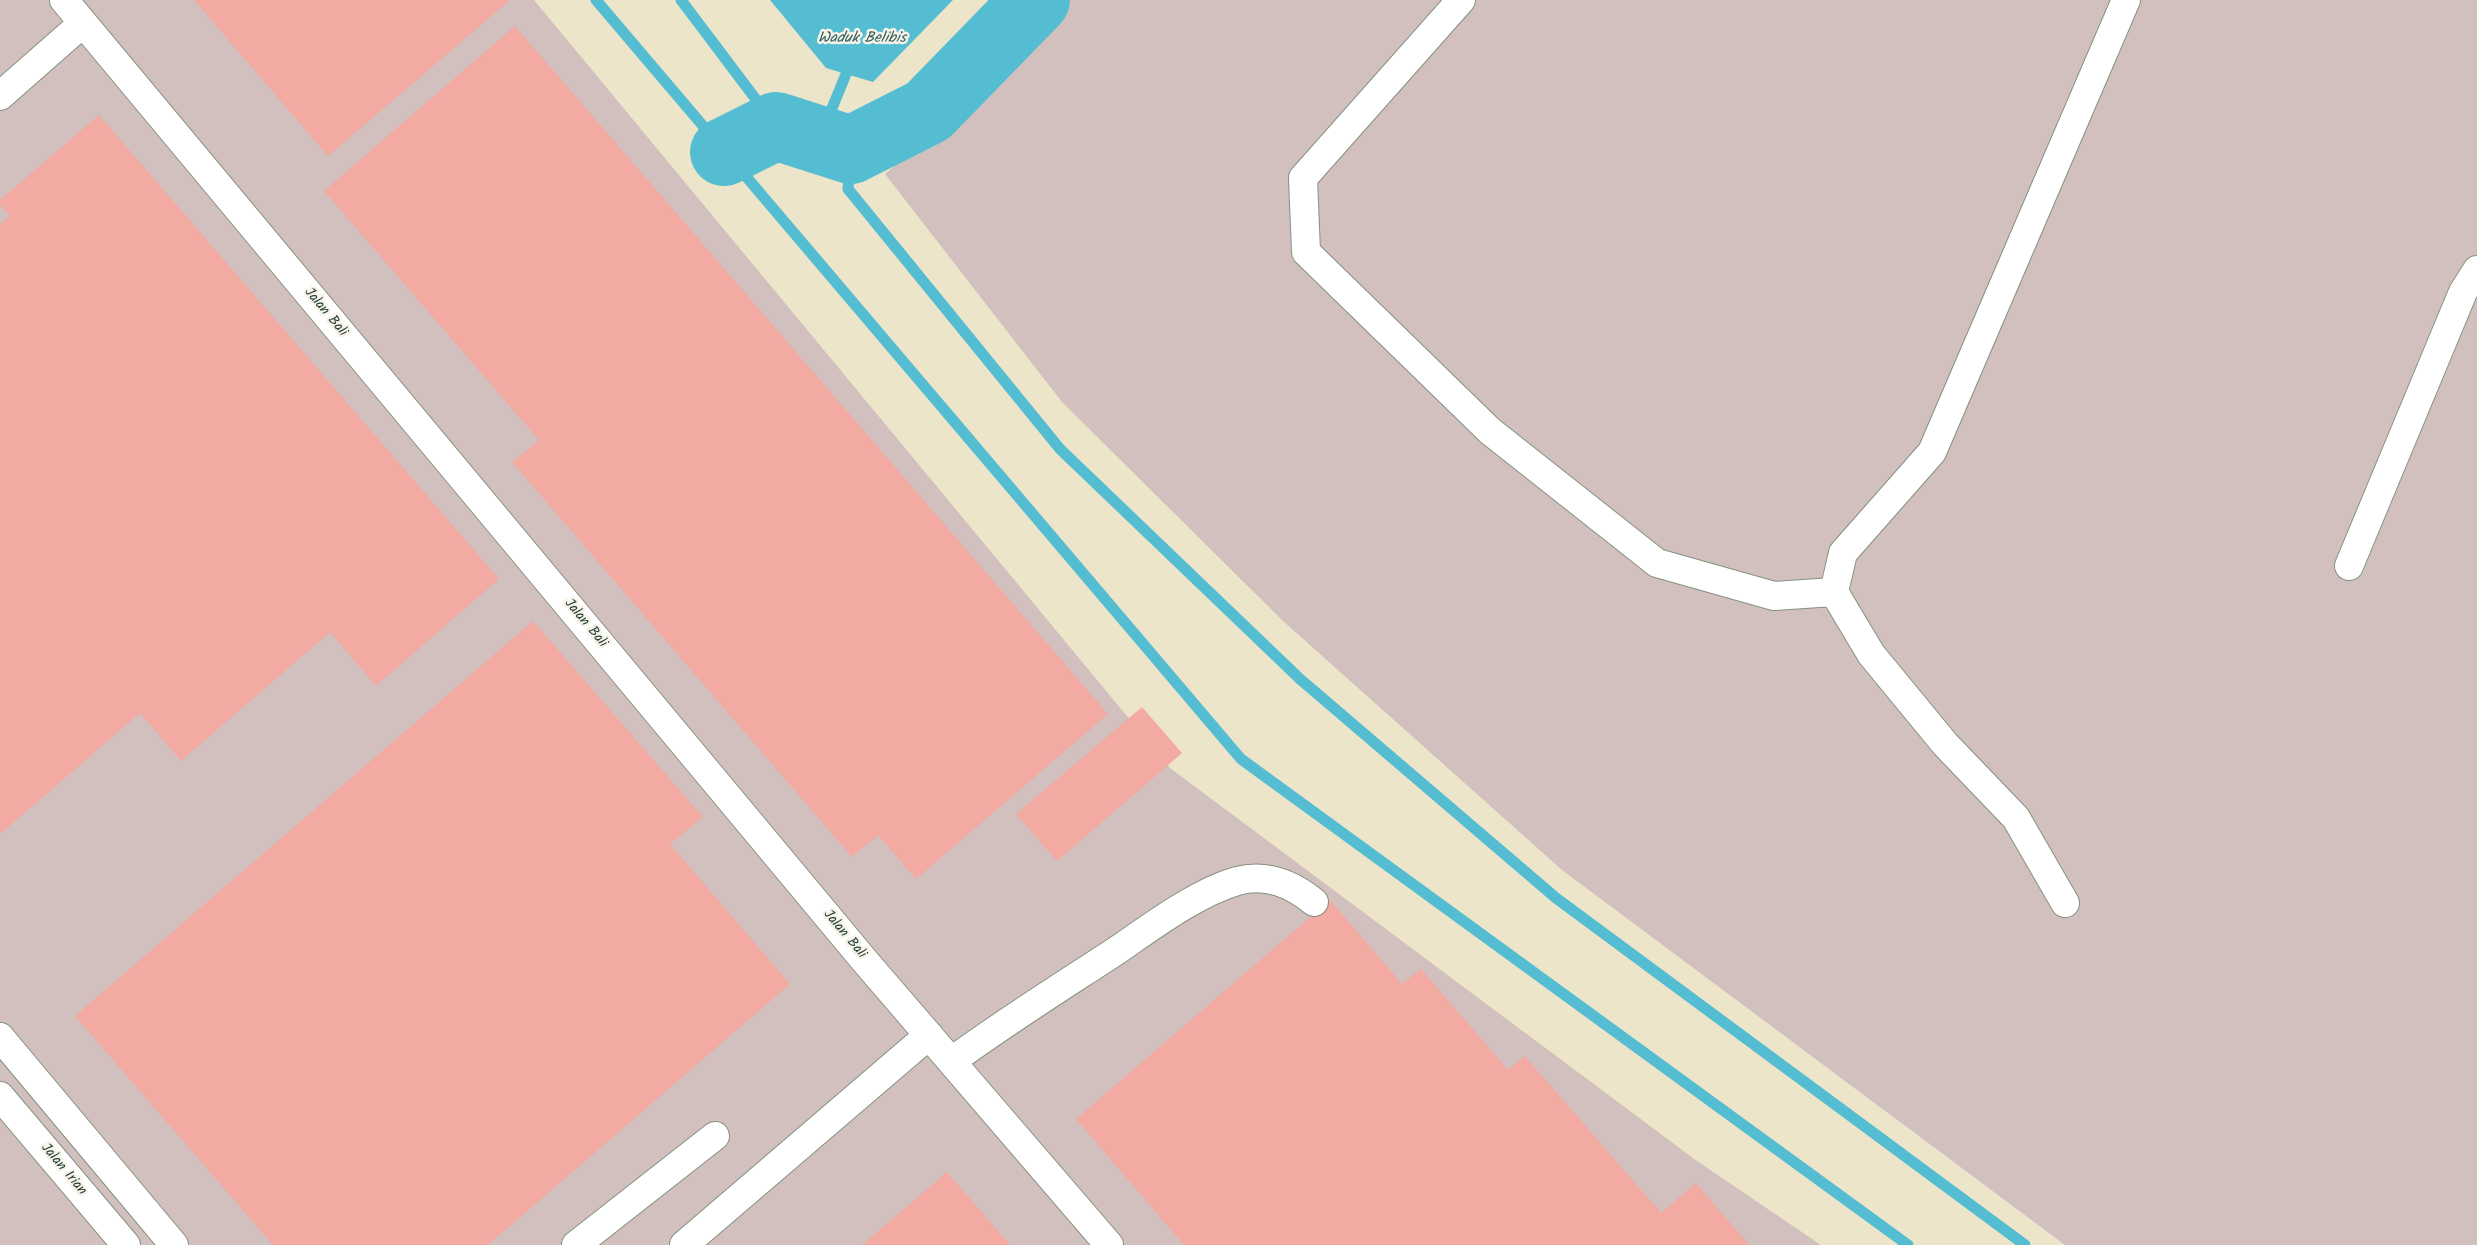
<!DOCTYPE html>
<style>
body{margin:0}
canvas{display:block;background:#ede5ca}
</style>
<canvas width="2477" height="1245"></canvas>
<script>
const g = document.querySelector('canvas').getContext('2d');
g.lineJoin = 'round';
function paint(path, color) {
  g.fillStyle = color;
  g.fill(path, 'evenodd');
}
function trace(path, color, width, dash) {
  g.strokeStyle = color;
  g.lineWidth = width;
  g.lineCap = dash ? 'butt' : 'round';
  g.setLineDash(dash || []);
  g.stroke(path);
}
function drawText(font, color, halo, rows, align = 'center') {
  g.font = font + ' Kalam,sans-serif';
  g.lineWidth = 5;
  g.setLineDash([]);
  g.textBaseline = 'middle';
  g.strokeStyle = halo;
  g.fillStyle = color;
  for (const [text, x, y, turn = 0] of rows) {
    g.save();
    g.translate(x, y);
    g.rotate((+turn || 0) * Math.PI / 180);
    g.textAlign = isNaN(turn) ? turn : align;
    if (halo) g.strokeText(text, 0, 0);
    g.fillText(text, 0, 0);
    g.restore();
  }
}
const industrial = new Path2D(`
 M0,0H534L1170,768L1697,1161L1821,1245H0Z
 M1063,0H2477V1245H2065L1562,870L1283,621L1062,402L885,174L954,114Z`);
const water = new Path2D(`
 M770,0H953L873,82L826,68Z`);
const stream = new Path2D(`
 M596,0L1241,759L1908,1245
 M681,0L776,126
 M819,140L846,74
 M851,150L848,189L1060,449L1300,679L1556,898L2025,1245`);
const river = new Path2D(`
 M724,152L776,126L851,150L928,111L1036,0`);
const building = new Path2D(`
 M194,0H510L328,156Z
 M515,26L1108,714L916,879L878,835L852,857L512,462L539,440L324,191Z
 M99,115L499,579L376,686L330,632L181,761L140,713L0,834V224L10,216L0,205V200Z
 M533,621L703,817L670,844L790,984L488,1245H273L75,1016Z
 M1142,707L1182,753L1057,861L1016,814Z
 M1330,900L1402,984L1421,969L1508,1070L1525,1056L1661,1213L1696,1183L1749,1245H1184L1076,1119Z
 M947,1172L1010,1245H862Z`);
const minor = new Path2D(`
 M64,0L864,960L1109,1245
 M1461,0L1303,178L1306,252L1490,431L1657,563L1774,596L1834,592
 M0,96L83,23
 M2349,566L2463,292L2477,270
 M2065,903L2016,818L1945,744L1871,654L1834,592L1843,553L1932,452L2126,0
 M0,1037L174,1245
 M952,1061C1005,1022 1061,987 1116,951C1151,927 1196,893 1237,881C1267,873 1292,884 1314,902
 M0,1096L126,1245
 M576,1245L715,1136
 M684,1245L929,1035`);
const streetNames = [
 ["Jalan Bali",325,313,50],
 ["Jalan Bali",585,624,50],
 ["Jalan Bali",844,935,50],
 ["Jalan Irian",63,1170,50]
];
const waterNames = [
 ["Waduk Belibis",862,39]
];
paint(industrial, '#d1c0bd');
paint(water, '#55bdd2');
trace(stream, '#55bdd2', 11);
trace(river, '#55bdd2', 68);
paint(building, '#f2aaa2');
trace(minor, '#86917f', 30);
trace(minor, '#fff', 28);
drawText('14px', '#1f3d34', '#f7f3e8', streetNames);
drawText('italic 15px', '#2c5d5c', '#f7f3e8', waterNames);
</script>
